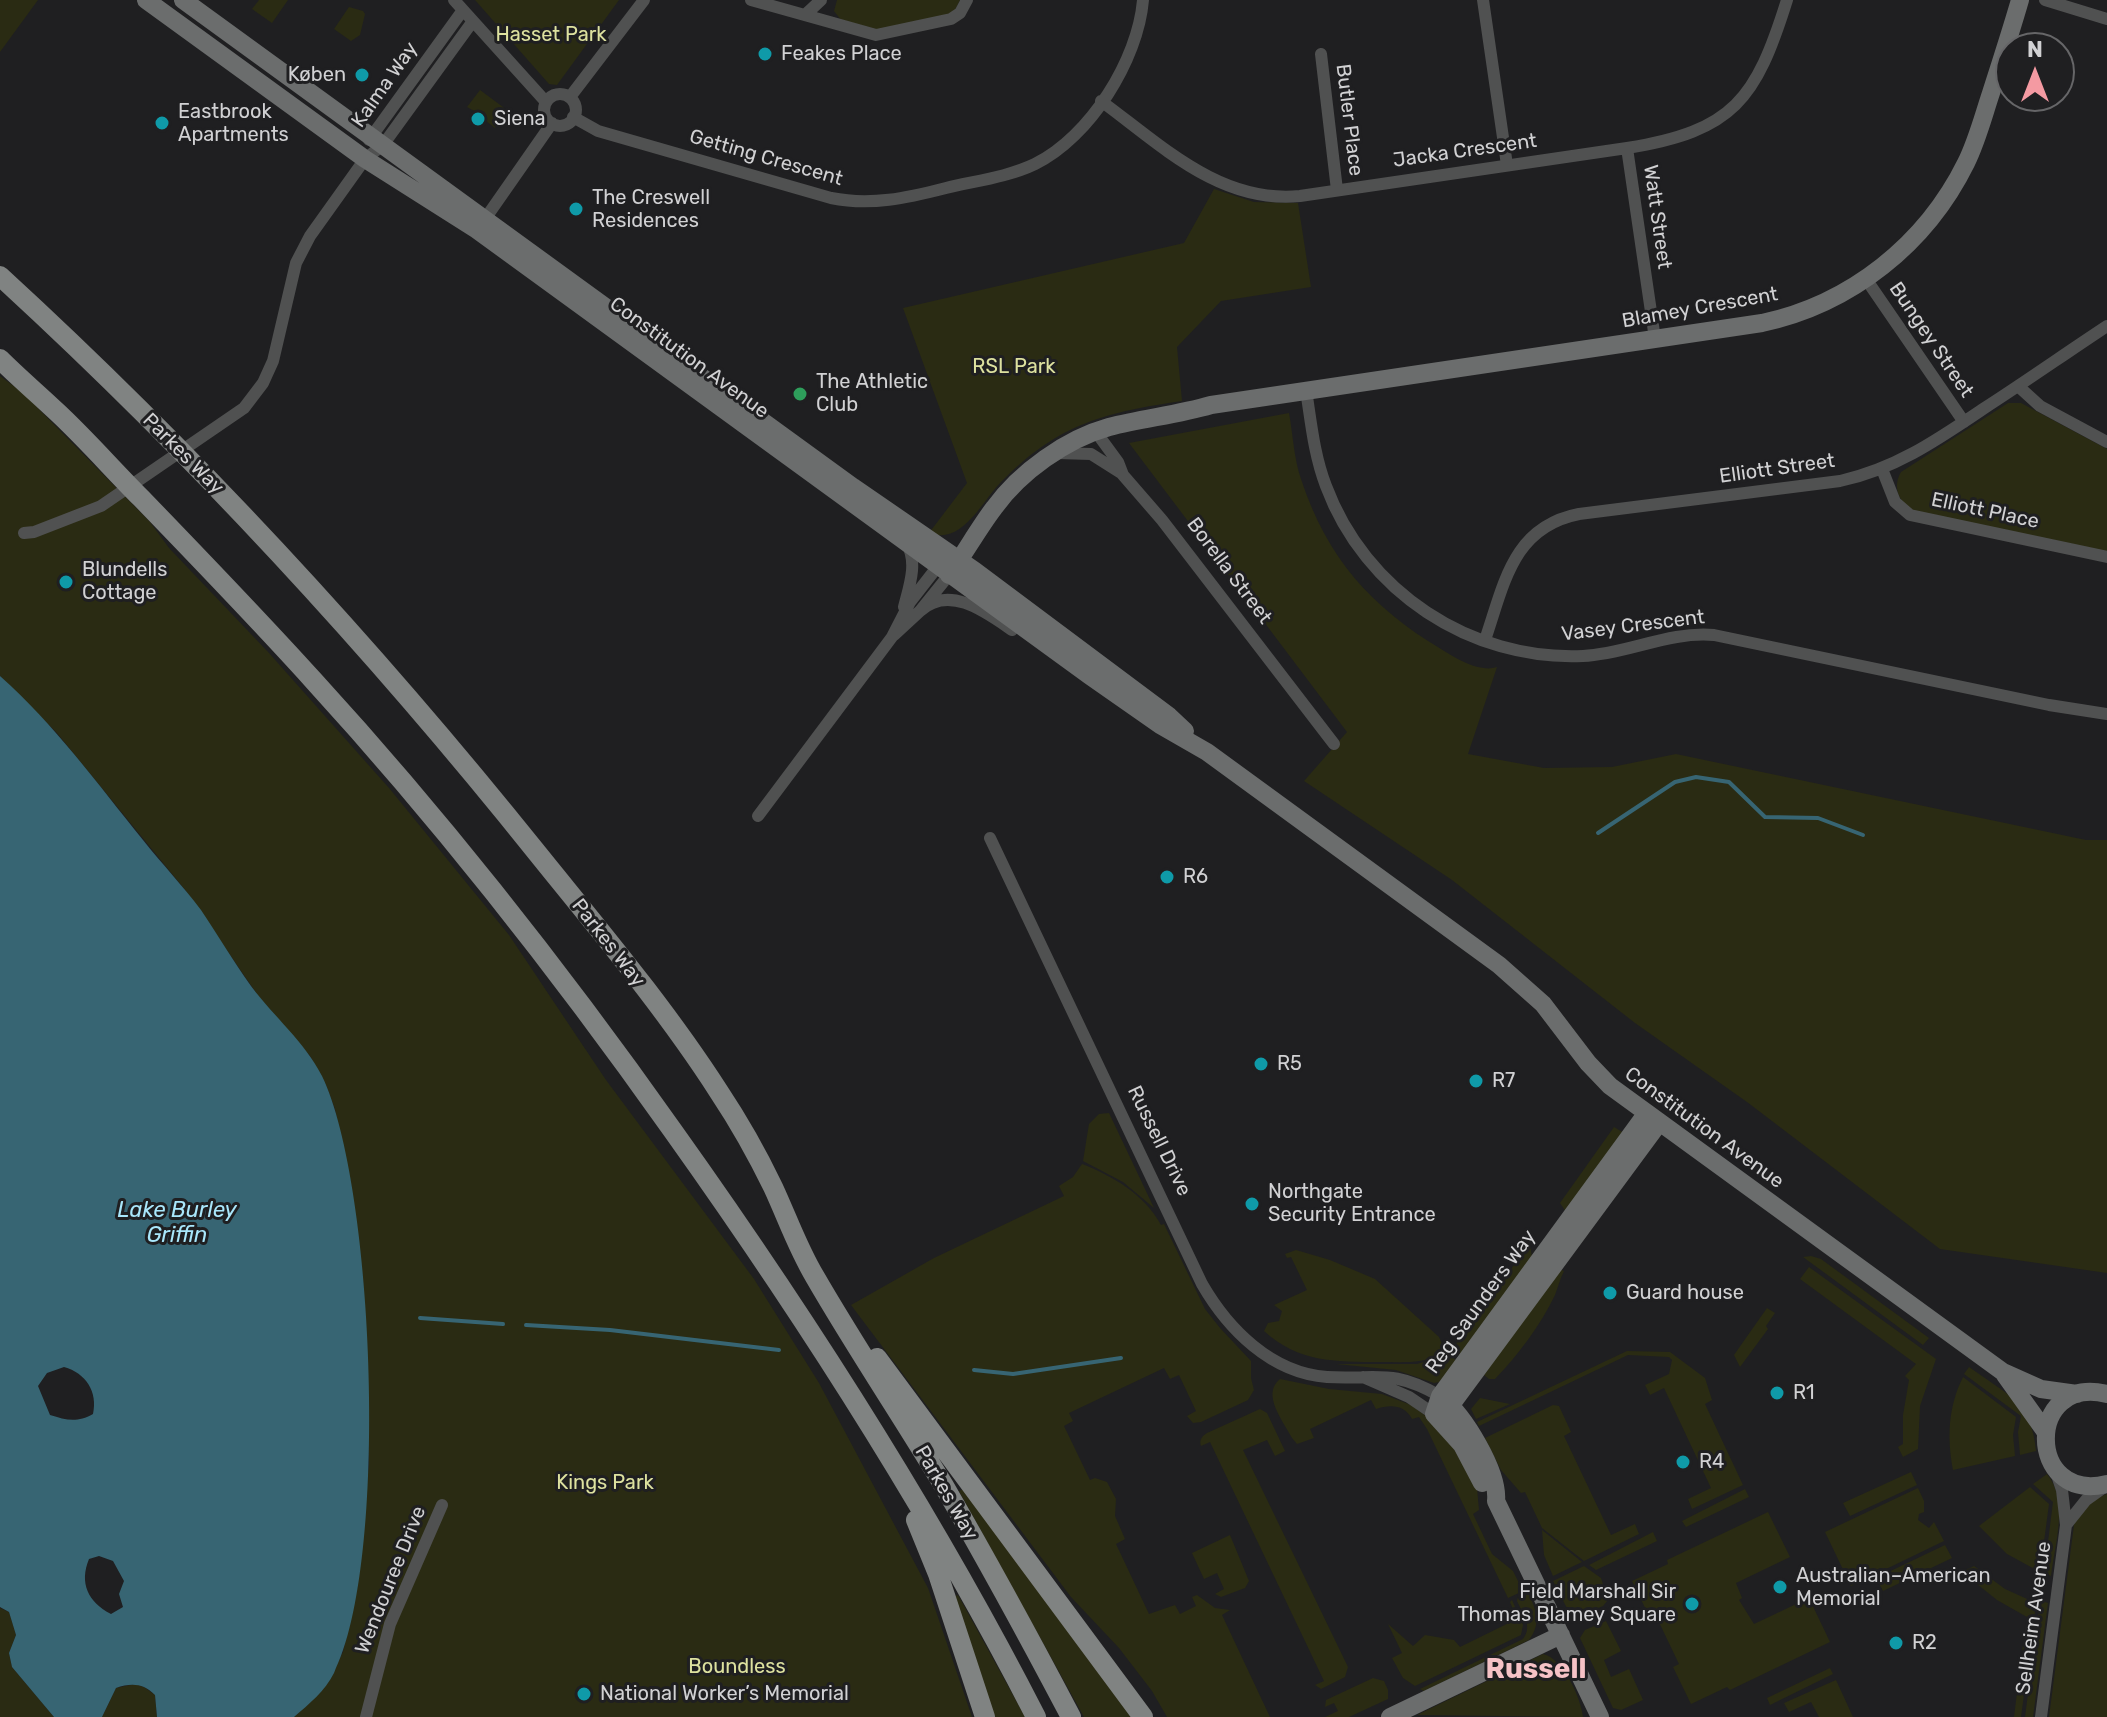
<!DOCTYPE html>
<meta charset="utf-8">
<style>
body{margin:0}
#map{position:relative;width:2107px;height:1717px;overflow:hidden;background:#1f1f21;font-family:Rubik,sans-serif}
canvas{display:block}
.north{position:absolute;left:1995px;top:32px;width:80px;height:80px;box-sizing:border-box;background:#1f1f21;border:2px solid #666668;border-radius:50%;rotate:0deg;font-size:22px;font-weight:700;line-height:32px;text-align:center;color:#d1d1d3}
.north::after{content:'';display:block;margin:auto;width:28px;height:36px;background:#f49aa2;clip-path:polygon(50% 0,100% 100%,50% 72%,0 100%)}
</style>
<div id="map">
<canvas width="2107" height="1717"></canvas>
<div class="north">N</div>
</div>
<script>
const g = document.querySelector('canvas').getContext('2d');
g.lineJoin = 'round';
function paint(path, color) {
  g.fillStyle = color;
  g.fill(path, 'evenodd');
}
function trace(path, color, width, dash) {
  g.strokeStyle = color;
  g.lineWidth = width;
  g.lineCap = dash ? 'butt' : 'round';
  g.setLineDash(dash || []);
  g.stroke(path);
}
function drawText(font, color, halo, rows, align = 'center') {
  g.font = font + ' Rubik,sans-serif';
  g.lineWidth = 6;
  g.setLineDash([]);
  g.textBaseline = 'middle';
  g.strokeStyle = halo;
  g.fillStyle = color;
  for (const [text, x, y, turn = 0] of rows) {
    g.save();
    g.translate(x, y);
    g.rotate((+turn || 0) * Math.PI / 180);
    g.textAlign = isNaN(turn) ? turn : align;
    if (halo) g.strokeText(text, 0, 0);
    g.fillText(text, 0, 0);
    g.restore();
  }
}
const green = new Path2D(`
 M0,0H38L0,52Z
 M259,0H288L272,23L252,9Z
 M475,0H619L557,85L549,84Z
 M837,0H960L955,10L948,15L880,30L841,20L834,11Z
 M349,7L363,11L365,14L360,35L351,41L334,29Z
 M480,90L507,110L495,128L486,121L487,118L467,107Z
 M1214,189L1254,202L1298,203L1311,287L1221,301L1177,347L1182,401C1107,412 1060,423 1004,479C983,498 964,546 929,533L967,483L903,308L1184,243Z
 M0,376L22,392L150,522L169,548L269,653L389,788L509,935L606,1080L754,1279L819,1383L928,1588L972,1717H294L327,1684L343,1652L357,1589L369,1464L363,1280L351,1185L335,1109L326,1085L310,1056L259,997L186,891L57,733L0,676Z
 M2008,403H2021L2107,449V552L1914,511C1899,503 1892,487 1901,472Z
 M1289,413C1293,435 1294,459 1301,479C1327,558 1371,607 1441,649C1455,658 1480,673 1497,667L1468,754L1544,768L1612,767L1676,754L2086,840H2107V1273L1940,1249L1747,1102L1635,1023L1452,880L1304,781L1347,732L1129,443Z
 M1109,1113L1154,1208L1123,1182L1083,1161L1089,1124L1099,1114Z
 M1614,1127L1624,1133L1566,1212L1560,1203Z
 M1082,1164C1113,1176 1145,1195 1161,1225L1164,1224L1205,1309L1220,1328L1251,1361V1378L1254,1390L1248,1400L1201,1422L1193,1423L1187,1416L1196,1411L1179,1375L1170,1379L1164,1368L1069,1413L1073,1421L1064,1426L1090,1480L1095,1478L1107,1482L1116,1499L1115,1516L1125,1539L1116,1544L1149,1614L1175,1605L1180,1614L1196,1606L1192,1597L1197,1595L1215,1608L1230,1610L1222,1615L1270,1717H1167L1152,1691L1119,1648L1071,1597L851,1305L934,1258L1064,1196L1059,1186L1073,1177Z
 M1530,1243L1532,1258L1461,1357L1451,1351Z
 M1296,1250L1330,1260L1375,1279L1439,1337L1444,1348L1442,1354C1422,1364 1403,1362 1381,1362C1334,1362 1298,1362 1264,1331L1268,1323L1279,1321L1282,1311L1274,1305L1307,1290L1291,1257L1287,1258L1285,1254Z
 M1811,1256L1821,1259L1929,1338L1923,1345L1803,1257Z
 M1809,1267L1936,1359L1920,1406L1918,1449L1903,1457L1898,1447L1903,1444V1415L1909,1380L1905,1376L1916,1364L1800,1279Z
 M1559,1269L1564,1271C1560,1279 1558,1287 1555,1295C1540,1326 1519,1354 1495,1379H1489L1484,1375Z
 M1767,1308L1775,1313L1766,1326L1768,1329L1740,1367L1734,1355Z
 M1627,1351L1670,1352L1705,1378L1712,1400L1705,1404L1743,1485L1692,1509L1688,1499L1711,1488L1664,1388L1650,1395L1645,1385L1669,1374L1672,1360L1669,1357L1628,1355L1479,1426L1477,1422Z
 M1444,1356H1452L1457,1362L1439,1382L1434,1383L1396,1370L1336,1364H1417Z
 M1969,1367C2006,1394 2032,1402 2036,1451L2020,1455L2018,1432L2021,1416L1964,1374Z
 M1963,1377L2016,1417L2013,1435L2015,1456L1953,1470C1947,1438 1948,1407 1963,1377Z
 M1280,1379L1329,1389L1382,1394L1411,1405L1441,1427L1477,1488L1479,1510L1473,1514L1492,1554L1513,1571L1523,1591L1508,1598L1427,1429L1419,1417L1412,1419C1405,1405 1391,1404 1376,1409L1371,1400L1310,1429L1314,1438L1297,1444L1292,1438C1283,1421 1261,1394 1280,1379Z
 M1480,1398L1510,1404L1476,1419L1471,1409Z
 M1553,1405L1559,1406L1571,1432L1564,1436L1611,1535L1635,1524L1639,1534L1584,1561L1542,1528L1525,1492L1521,1493L1501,1470L1485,1438Z
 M1260,1409L1267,1413L1285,1451L1275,1456L1267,1440L1243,1450L1348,1667L1345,1677L1321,1689L1315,1685L1324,1681L1210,1442L1201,1446C1199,1440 1202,1436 1207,1433Z
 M1911,1472L1917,1485L1850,1516L1843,1503Z
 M2047,1474C2069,1501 2055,1544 2051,1576L2044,1573L2053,1502L2033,1484Z
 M2030,1487L2049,1504L2040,1572L2007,1554L1979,1526Z
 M1918,1488L1924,1501V1512L1919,1514L1918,1520L1929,1528L1934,1522L1944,1541L1851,1586L1825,1532Z
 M963,1489L1134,1717H1084L959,1491Z
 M1745,1489L1749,1497L1686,1527L1682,1521Z
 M2107,1494V1717H2049L2074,1525C2080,1511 2092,1499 2107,1494Z
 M1768,1512L1790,1557L1736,1583L1742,1598L1739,1600L1754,1624L1809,1598L1830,1642L1730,1690L1727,1687L1691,1704L1673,1667L1679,1664L1656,1616L1650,1618L1632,1581L1668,1564L1667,1560Z
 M1542,1530L1582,1562L1553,1576L1544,1555Z
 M1653,1532L1657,1541L1596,1570L1589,1565Z
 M1230,1535L1249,1581L1245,1588L1221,1597L1215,1594L1224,1589L1217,1573L1204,1579L1192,1553Z
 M1945,1545L1952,1558L1883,1591L1876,1578Z
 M1584,1566L1601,1578L1608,1600L1603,1606L1572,1618L1553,1581Z
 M1974,1566L2005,1589L2036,1603L2034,1621L1997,1600L1962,1572Z
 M1528,1592C1536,1610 1542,1623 1529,1640L1424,1691L1420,1689L1523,1639C1533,1626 1523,1614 1517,1601L1518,1597Z
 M958,1595L1025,1717H992L953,1597Z
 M1512,1600L1523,1625L1521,1635L1415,1686L1403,1678L1392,1658L1402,1653L1388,1624L1413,1646L1425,1635L1454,1640L1460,1647L1517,1619L1510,1602Z
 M2040,1600L2048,1603L2033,1717H2025Z
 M0,1608L9,1612L16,1635L9,1653L12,1667L54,1717H0Z
 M1606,1621L1621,1651L1604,1660L1611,1677L1629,1669L1643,1700L1621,1710L1613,1708L1580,1638L1585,1630Z
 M2024,1636H2032L2021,1717H2014Z
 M1543,1654C1563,1658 1581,1698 1583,1717L1417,1715Z
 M1830,1668L1833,1674L1770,1705L1767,1698Z
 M1373,1678L1384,1681L1388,1690V1699L1349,1717H1325L1338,1711L1334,1703L1325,1707L1326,1700Z
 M1836,1680L1853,1717H1819L1811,1702L1789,1712L1784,1703Z
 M135,1684L144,1687L155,1695L157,1717H102L116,1688Z`);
const water = new Path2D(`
 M0,676C55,725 97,783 143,840C162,864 183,886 201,910C218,935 233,961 251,986C274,1017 304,1041 322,1076C375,1185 390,1564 334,1673C325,1691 309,1704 294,1717H157L155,1695C143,1683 131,1683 116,1688L102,1717H54L12,1667L9,1653L16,1635L9,1612L0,1607ZM64,1367C86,1373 98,1392 93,1414C77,1423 66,1420 50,1415L38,1386L47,1373ZM99,1556L113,1561L124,1581L119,1594L123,1607L111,1614C88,1602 79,1583 89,1559Z`);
const stream = new Path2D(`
 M1598,833L1675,782L1696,777L1729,782L1765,817L1818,818L1863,835
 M420,1318L503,1324
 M526,1325L610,1330L779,1350
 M974,1370L1013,1374L1121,1358`);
const street = new Path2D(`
 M454,0L546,102
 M751,0L876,35L951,19L960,13L967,0
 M1483,0L1507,165
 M2045,0L2107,19
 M805,15L821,0
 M1321,54L1337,190
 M544 110a16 16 0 1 1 32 0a16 16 0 1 1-32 0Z
 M570,97L644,0
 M1101,101C1161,145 1220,204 1300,196L1627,148C1734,131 1756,99 1787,0
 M573,117L598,131L831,198C871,206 907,198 946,188C975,181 1008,177 1035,164C1090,137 1138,60 1143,0
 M369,140L463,10
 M1627,148L1655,339
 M485,219L552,123
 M1866,279L1964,422
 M2018,386L2040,406L2107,442
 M1306,390C1311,422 1314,455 1326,486C1365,591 1470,661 1583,656C1627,654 1669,631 1714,635L2049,705L2107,714
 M1096,432L1118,462L1123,475L1162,520L1334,744
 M1057,453L1091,454L1121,473
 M1882,469L1895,502L1910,515L2107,557
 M24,533L34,532L101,506L244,408L263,383L273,361L296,263L310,236L365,159L383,145L473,21
 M904,607C909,587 918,563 907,544
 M920,611C949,584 986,612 1012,630
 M894,635L920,611L949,575
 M1485,640C1504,585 1512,527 1579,514L1840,481C1895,469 1937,440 1983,409C2025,382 2066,353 2107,326
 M758,816L892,637L910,602L938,566
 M990,838L1202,1284C1228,1329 1271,1373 1327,1377C1377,1380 1391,1368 1440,1396
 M1363,1377L1409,1397L1434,1414
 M2066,1525L2086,1500L2106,1486
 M366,1717L390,1624L442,1505
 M2041,1717L2066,1525L2062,1490L2056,1472`);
const secondary = new Path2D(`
 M146,0L365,159L477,230L1090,676L1160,725L1207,752L1499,965L1543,1004L1588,1063L1610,1086L2003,1372L2041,1389L2077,1394
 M183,0L853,487L975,571L1169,716L1185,731
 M949,575C965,553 978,529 994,508C1020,472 1066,439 1109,427C1143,418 1177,415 1211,405L1762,323C1851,304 1926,244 1966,163C1977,141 1983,117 1991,93C2001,62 2011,31 2020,0
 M2005,1375L2045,1431
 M2107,1394C2025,1374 2026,1504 2107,1484
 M1442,1398C1464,1415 1499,1472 1496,1501L1600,1717
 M1434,1414L1451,1405L1659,1123
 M1434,1414L1440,1396L1646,1114
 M1434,1414L1462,1445L1482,1483
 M1390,1717L1561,1635`);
const primary = new Path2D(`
 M0,276C194,454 373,648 538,854C600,931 665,1008 719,1092C739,1122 757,1154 773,1187C787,1217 798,1249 815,1277C856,1348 902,1416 944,1486C988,1562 1030,1639 1071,1717
 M0,359C18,377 38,394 57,412C86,439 113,470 141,498C199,558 257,618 313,680C443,822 562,974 673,1131C807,1319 931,1512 1036,1717
 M877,1358L1143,1717
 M916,1520L938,1574L985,1717`);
const markers = [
 [765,54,8,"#0f9aa8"],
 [362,75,8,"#0f9aa8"],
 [478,119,8,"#0f9aa8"],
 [162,123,8,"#0f9aa8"],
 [576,209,8,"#0f9aa8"],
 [800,394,8,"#2e9e5b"],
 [66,582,8,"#0f9aa8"],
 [1167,877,8,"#0f9aa8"],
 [1261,1064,8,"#0f9aa8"],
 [1476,1081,8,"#0f9aa8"],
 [1252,1204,8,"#0f9aa8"],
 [1610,1293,8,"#0f9aa8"],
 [1777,1393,8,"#0f9aa8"],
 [1683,1462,8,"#0f9aa8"],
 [1780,1587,8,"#0f9aa8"],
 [1692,1604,8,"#0f9aa8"],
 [1896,1643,8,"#0f9aa8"],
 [584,1694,8,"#0f9aa8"]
];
const parkNames = [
 ["Hasset Park",551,35],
 ["RSL Park",1014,367],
 ["Kings Park",605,1483],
 ["Boundless",737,1667]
];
const poiNames = [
 ["Feakes Place",781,54],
 ["Køben",346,75,"right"],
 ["Eastbrook",178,112],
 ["Apartments",178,135],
 ["Siena",494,119],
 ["The Creswell",592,198],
 ["Residences",592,221],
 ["The Athletic",816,382],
 ["Club",816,405],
 ["Blundells",82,570],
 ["Cottage",82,593],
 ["R6",1183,877],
 ["R5",1277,1064],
 ["R7",1492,1081],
 ["Northgate",1268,1192],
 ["Security Entrance",1268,1215],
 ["Guard house",1626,1293],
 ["R1",1793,1393],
 ["R4",1699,1462],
 ["Australian–American",1796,1576],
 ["Memorial",1796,1599],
 ["Field Marshall Sir",1676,1592,"right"],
 ["Thomas Blamey Square",1676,1615,"right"],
 ["R2",1912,1643],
 ["National Worker’s Memorial",600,1694]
];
const streetNames = [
 ["Kalma Way",385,85,-55],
 ["Butler Place",1349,120,83],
 ["Jacka Crescent",1465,151,-8],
 ["Getting Crescent",766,158,16],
 ["Watt Street",1657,217,82],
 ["Blamey Crescent",1700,308,-10],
 ["Bungey Street",1931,340,56],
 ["Constitution Avenue",689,358,36],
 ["Parkes Way",183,454,45],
 ["Elliott Street",1777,469,-8],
 ["Elliott Place",1985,511,12],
 ["Borella Street",1229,571,53],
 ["Vasey Crescent",1633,626,-7],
 ["Parkes Way",608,943,52],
 ["Constitution Avenue",1704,1128,36],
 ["Russell Drive",1159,1141,64],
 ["Reg Saunders Way",1481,1302,-54],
 ["Parkes Way",946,1493,60],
 ["Wendouree Drive",391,1580,-68],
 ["Sellheim Avenue",2034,1618,-82]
];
const waterNames = [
 ["Lake Burley",177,1211],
 ["Griffin",177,1236]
];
const districtNames = [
 ["Russell",1536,1670]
];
paint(green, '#2a2b13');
paint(water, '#376573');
trace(stream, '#376573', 4);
trace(street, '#505151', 12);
trace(secondary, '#6b6d6d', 18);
trace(primary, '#808382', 20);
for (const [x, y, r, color] of markers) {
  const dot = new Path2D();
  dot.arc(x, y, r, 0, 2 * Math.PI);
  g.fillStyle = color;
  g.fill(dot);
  trace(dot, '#1f1f21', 3);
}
drawText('20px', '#dde19f', '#1f1f21', parkNames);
drawText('20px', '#d1d1d3', '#1f1f21', poiNames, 'left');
drawText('20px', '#d1d1d3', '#1f1f21', streetNames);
drawText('italic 22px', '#a9e7fb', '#1f1f21', waterNames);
drawText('bold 28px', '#f6c2c6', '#1f1f21', districtNames);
</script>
